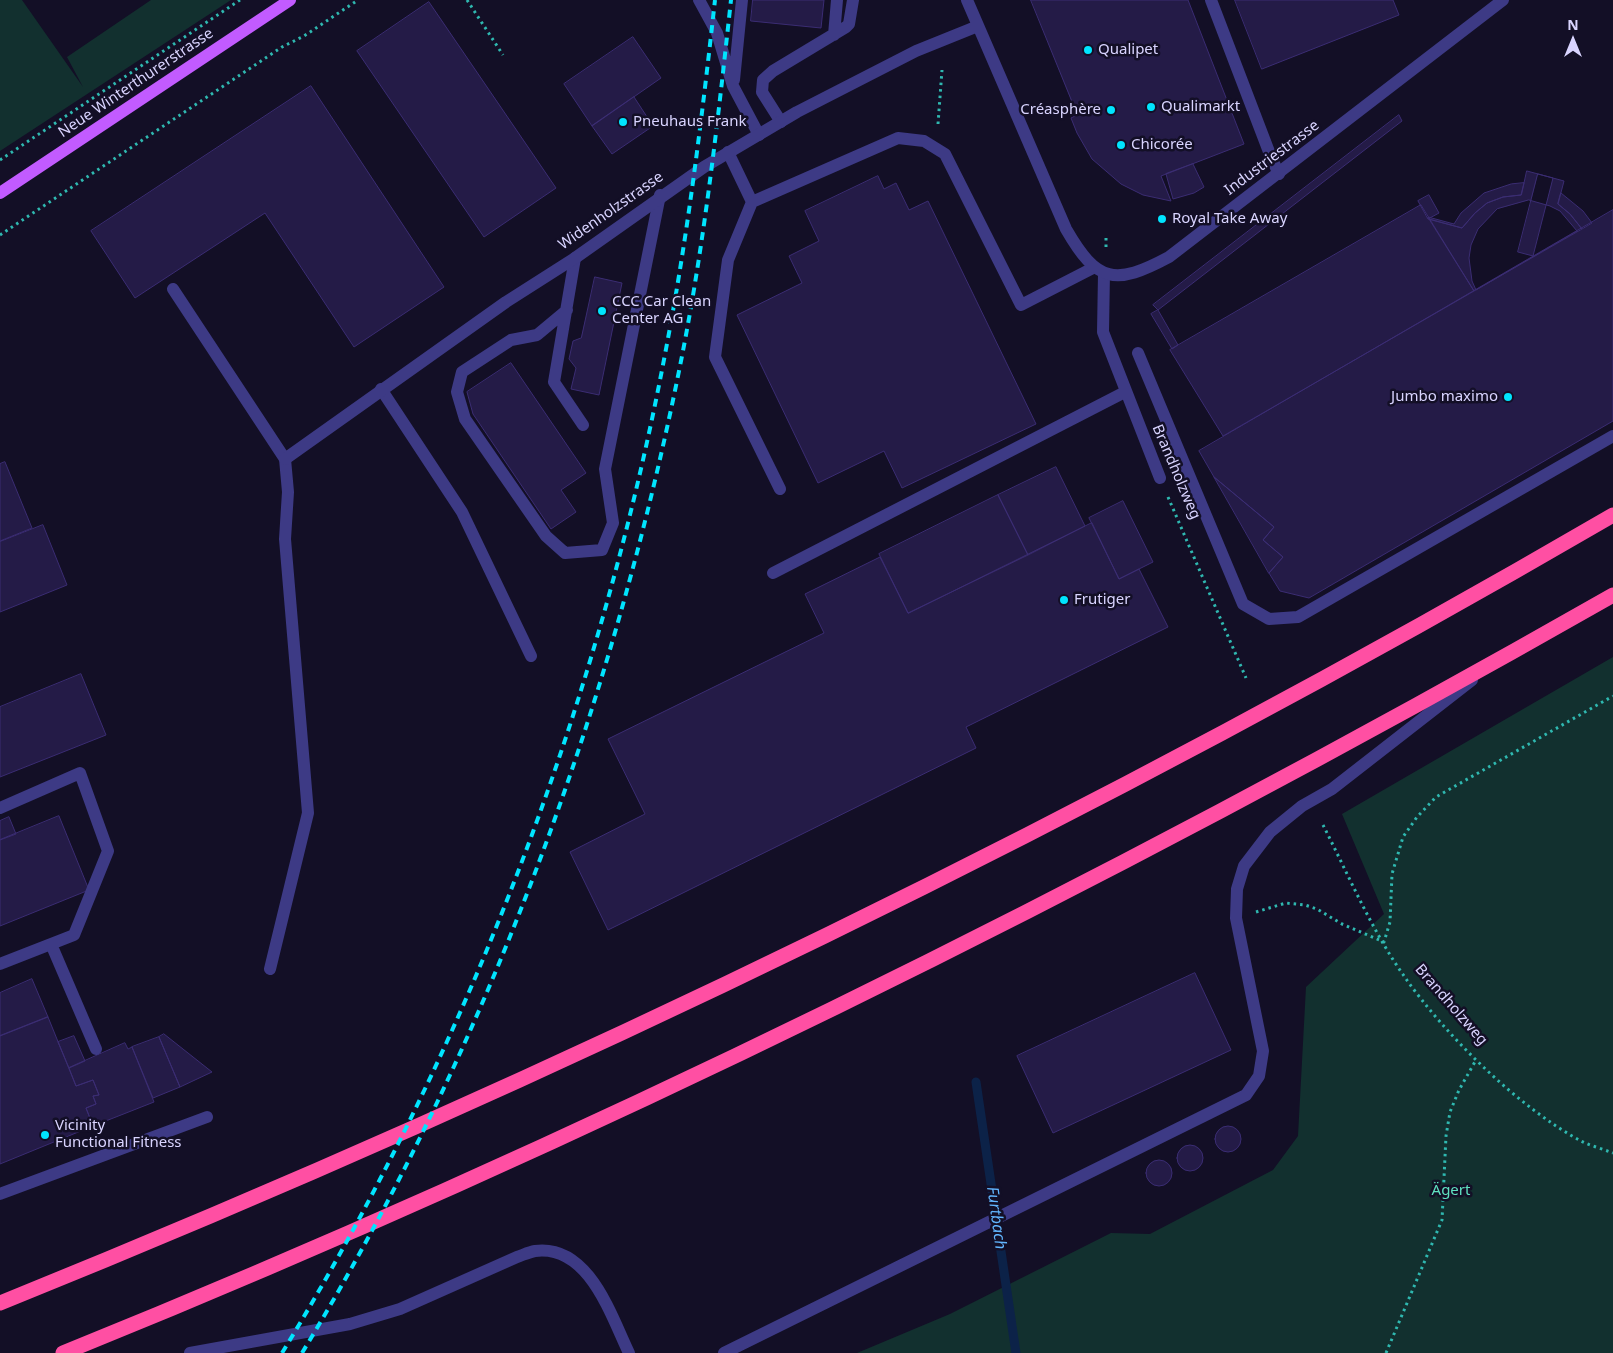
<!DOCTYPE html>
<meta charset="utf-8">
<style>
body{margin:0}
#map{position:relative;width:1613px;height:1353px;overflow:hidden;background:#130f26;font-family:"Noto Sans",sans-serif}
canvas{display:block}
.north{position:absolute;left:1548px;top:15px;width:50px;height:50px;-webkit-text-stroke:4px #130f26;paint-order:stroke;rotate:0deg;font-size:14px;font-weight:700;line-height:20px;text-align:center;color:#d9d4ff}
.north::after{content:'';display:block;margin:auto;width:18px;height:22px;background:#d9d4ff;clip-path:polygon(50% 0,100% 100%,50% 72%,0 100%)}
</style>
<div id="map">
<canvas width="1613" height="1353"></canvas>
<div class="north">N</div>
</div>
<script>
const g = document.querySelector('canvas').getContext('2d');
g.lineJoin = 'round';
function paint(path, color) {
  g.fillStyle = color;
  g.fill(path, 'evenodd');
}
function trace(path, color, width, dash) {
  g.strokeStyle = color;
  g.lineWidth = width;
  g.lineCap = dash ? 'butt' : 'round';
  g.setLineDash(dash || []);
  g.stroke(path);
}
function drawText(font, color, halo, rows, align = 'center') {
  g.font = font + ' "Noto Sans",sans-serif';
  g.lineWidth = 5;
  g.setLineDash([]);
  g.textBaseline = 'middle';
  g.strokeStyle = halo;
  g.fillStyle = color;
  for (const [text, x, y, turn = 0] of rows) {
    g.save();
    g.translate(x, y);
    g.rotate((+turn || 0) * Math.PI / 180);
    g.textAlign = isNaN(turn) ? turn : align;
    if (halo) g.strokeText(text, 0, 0);
    g.fillText(text, 0, 0);
    g.restore();
  }
}
const green = new Path2D(`
 M0,0H22L83,87L67,57L151,0H231L0,151Z
 M1613,657V1353H857L950,1314L1111,1233L1150,1234L1273,1170L1298,1136L1306,987L1384,914L1342,814Z`);
const stream = new Path2D(`
 M976,1082L1016,1353`);
const building = new Path2D(`
 M753,0H824L821,28L751,21Z
 M1031,0H1188L1244,144L1161,176L1171,201L1143,195L1121,184L1092,159L1077,133L1071,118L1077,115Z
 M1235,0H1393L1399,15L1262,69Z
 M429,2L556,188L484,237L357,51Z
 M633,37L661,78L592,126L564,84Z
 M311,86L444,287L354,347L265,213L135,298L91,231Z
 M634,97L653,126L612,154L592,126Z
 M1399,115L1402,121L1158,310L1153,305Z
 M1193,164L1204,187L1194,193L1173,199L1166,174Z
 M1527,171L1564,181L1558,204L1570,214L1582,229L1474,291L1429,219L1462,228L1475,213L1487,203L1503,197L1521,195Z
 M1538,174L1553,178L1533,256L1518,252Z
 M878,176L884,189L896,183L909,210L928,201L1036,424L902,488L884,451L818,483L737,315L802,283L789,256L819,241L805,211Z
 M1524,183L1521,195L1503,197L1487,203L1475,213L1462,228L1428,219V217L1454,224L1461,213L1484,193L1511,184Z
 M1561,193L1583,211L1592,223L1582,229L1570,214L1558,204Z
 M1429,195L1439,213L1428,219L1418,201Z
 M1529,200L1550,206L1560,211L1577,231L1476,290L1472,281L1469,258L1471,245L1478,229L1497,209Z
 M1421,205L1474,291L1223,436L1170,350Z
 M1613,210V421L1309,598L1280,591L1269,573L1283,557L1263,540L1274,527L1214,477L1199,451Z
 M595,277L622,283L599,395L571,389L576,368L569,359L573,341L581,338Z
 M1158,310L1178,345L1172,349L1151,314Z
 M511,363L586,473L561,490L576,512L551,529L473,414L467,392Z
 M5,462L32,528L0,541V464Z
 M1056,467L1085,526L1028,555L998,495Z
 M1214,477L1274,527L1263,540L1283,557L1269,573Z
 M998,495L1028,555L908,613L879,554Z
 M1123,501L1153,562L1119,579L1089,518Z
 M1092,523L1119,579L1139,569L1168,627L966,727L976,748L608,930L570,852L645,814L608,739L824,633L805,594L880,557L908,613Z
 M43,525L67,585L0,612V542Z
 M81,674L106,735L0,777V707Z
 M59,816L89,890L0,926V840Z
 M9,817L16,834L0,840V821Z
 M1195,973L1231,1050L1053,1133L1017,1056Z
 M32,979L48,1017L0,1036V993Z
 M48,1017L76,1086L93,1080L99,1095L93,1096L96,1104L86,1108L93,1126L0,1164V1036Z
 M164,1034L212,1072L180,1087L159,1037Z
 M74,1036L85,1061L69,1068L58,1042Z
 M159,1037L180,1087L153,1098L132,1047Z
 M125,1043L128,1049L132,1047L154,1102L93,1126L86,1108L96,1104L93,1096L99,1095L93,1080L76,1086L69,1068Z
 M1215 1139a13 13 0 1 1 26 0a13 13 0 1 1-26 0Z
 M1177 1158a13 13 0 1 1 26 0a13 13 0 1 1-26 0Z
 M1146 1173a13 13 0 1 1 26 0a13 13 0 1 1-26 0Z`);
const path = new Path2D(`
 M467,0L503,55
 M938,124L942,70
 M0,160L240,0
 M0,235L282,47L304,36L358,0
 M1106,247V236
 M1168,497L1246,678
 M1323,825C1348,874 1372,931 1404,976C1445,1035 1518,1107 1581,1141C1591,1146 1603,1149 1613,1153
 M1256,912L1286,903L1305,905L1317,909L1342,924L1384,942L1390,922L1392,874L1403,837L1417,817L1436,797L1613,696
 M1386,1353L1442,1220L1446,1136L1450,1112L1459,1090L1476,1060`);
const service = new Path2D(`
 M699,0L717,33L733,86L759,135
 M1211,0L1271,157L1279,174
 M834,35L837,0
 M734,80L742,0
 M781,122L762,92L763,80L773,71L846,27L849,24L853,0
 M728,152L752,202
 M575,258L554,382L583,425
 M1104,273L1103,332L1160,478
 M173,289L285,459L288,492L285,539L308,813L270,969
 M567,310L537,335L511,340L462,372L457,392L465,419L546,536L565,553L602,550L613,523L605,469L660,195
 M1138,353L1243,604L1269,619L1298,617L1613,436
 M381,389L462,512L531,656
 M780,489L715,357L728,260L752,202L898,138L924,141L945,154L1021,305L1093,268
 M773,573L1125,392
 M0,808L80,773L108,851L74,935L0,964
 M51,944L96,1049
 M0,1194L207,1117
 M190,1353L350,1324L400,1309L517,1257C523,1255 529,1252 535,1251C589,1244 611,1316 629,1353
 M724,1353L1246,1095L1259,1076L1263,1051L1236,918L1237,889L1244,866L1270,832L1302,806L1332,789L1472,680`);
const minor = new Path2D(`
 M967,0L1066,229C1097,283 1115,286 1169,257L1503,0
 M285,459L506,302L575,258L704,167L797,112L916,51L978,26`);
const primary = new Path2D(`
 M0,193L290,0`);
const motorway = new Path2D(`
 M0,1303C555,1079 1096,816 1613,515
 M63,1353C597,1137 1113,880 1613,595`);
const rail = new Path2D(`
 M282,1353C469,1047 600,701 666,349C688,234 702,117 715,0
 M302,1353C487,1048 613,706 682,356C705,238 718,119 731,0`);
const markers = [
 [1088,50,5,"#00e5ff"],
 [1151,107,5,"#00e5ff"],
 [1111,110,5,"#00e5ff"],
 [623,122,5,"#00e5ff"],
 [1121,145,5,"#00e5ff"],
 [1162,219,5,"#00e5ff"],
 [602,311,5,"#00e5ff"],
 [1508,397,5,"#00e5ff"],
 [1064,600,5,"#00e5ff"],
 [45,1135,5,"#00e5ff"]
];
const poiNames = [
 ["Qualipet",1098,50],
 ["Qualimarkt",1161,107],
 ["Créasphère",1101,110,"right"],
 ["Pneuhaus Frank",633,122],
 ["Chicorée",1131,145],
 ["Royal Take Away",1172,219],
 ["CCC Car Clean",612,302],
 ["Center AG",612,319],
 ["Jumbo maximo",1498,397,"right"],
 ["Frutiger",1074,600],
 ["Vicinity",55,1126],
 ["Functional Fitness",55,1143]
];
const streetNames = [
 ["Neue Winterthurerstrasse",136,83,-34],
 ["Industriestrasse",1272,158,-37],
 ["Widenholzstrasse",611,211,-35],
 ["Brandholzweg",1176,472,67],
 ["Brandholzweg",1451,1005,49]
];
const parkNames = [
 ["Ägert",1451,1191]
];
const waterNames = [
 ["Furtbach",996,1218,82]
];
paint(green, '#12302f');
trace(stream, '#0c2248', 9);
paint(building, '#241b47');
trace(building, '#3b2d73', 1);
trace(path, '#2fb8b0', 3, [2.5, 4]);
trace(service, '#3d3a85', 12);
trace(minor, '#3d3a85', 12);
trace(primary, '#c25bff', 12);
trace(motorway, '#ff4fa3', 15);
trace(rail, '#00e5ff', 4, [8, 6]);
for (const [x, y, r, color] of markers) {
  const dot = new Path2D();
  dot.arc(x, y, r, 0, 2 * Math.PI);
  g.fillStyle = color;
  g.fill(dot);
  trace(dot, '#130f26', 2);
}
drawText('15px', '#d9d4ff', '#130f26', poiNames, 'left');
drawText('15px', '#d9d4ff', '#130f26', streetNames);
drawText('15px', '#5fe0c0', '#130f26', parkNames);
drawText('italic 16px', '#62b6ff', '#130f26', waterNames);
</script>
